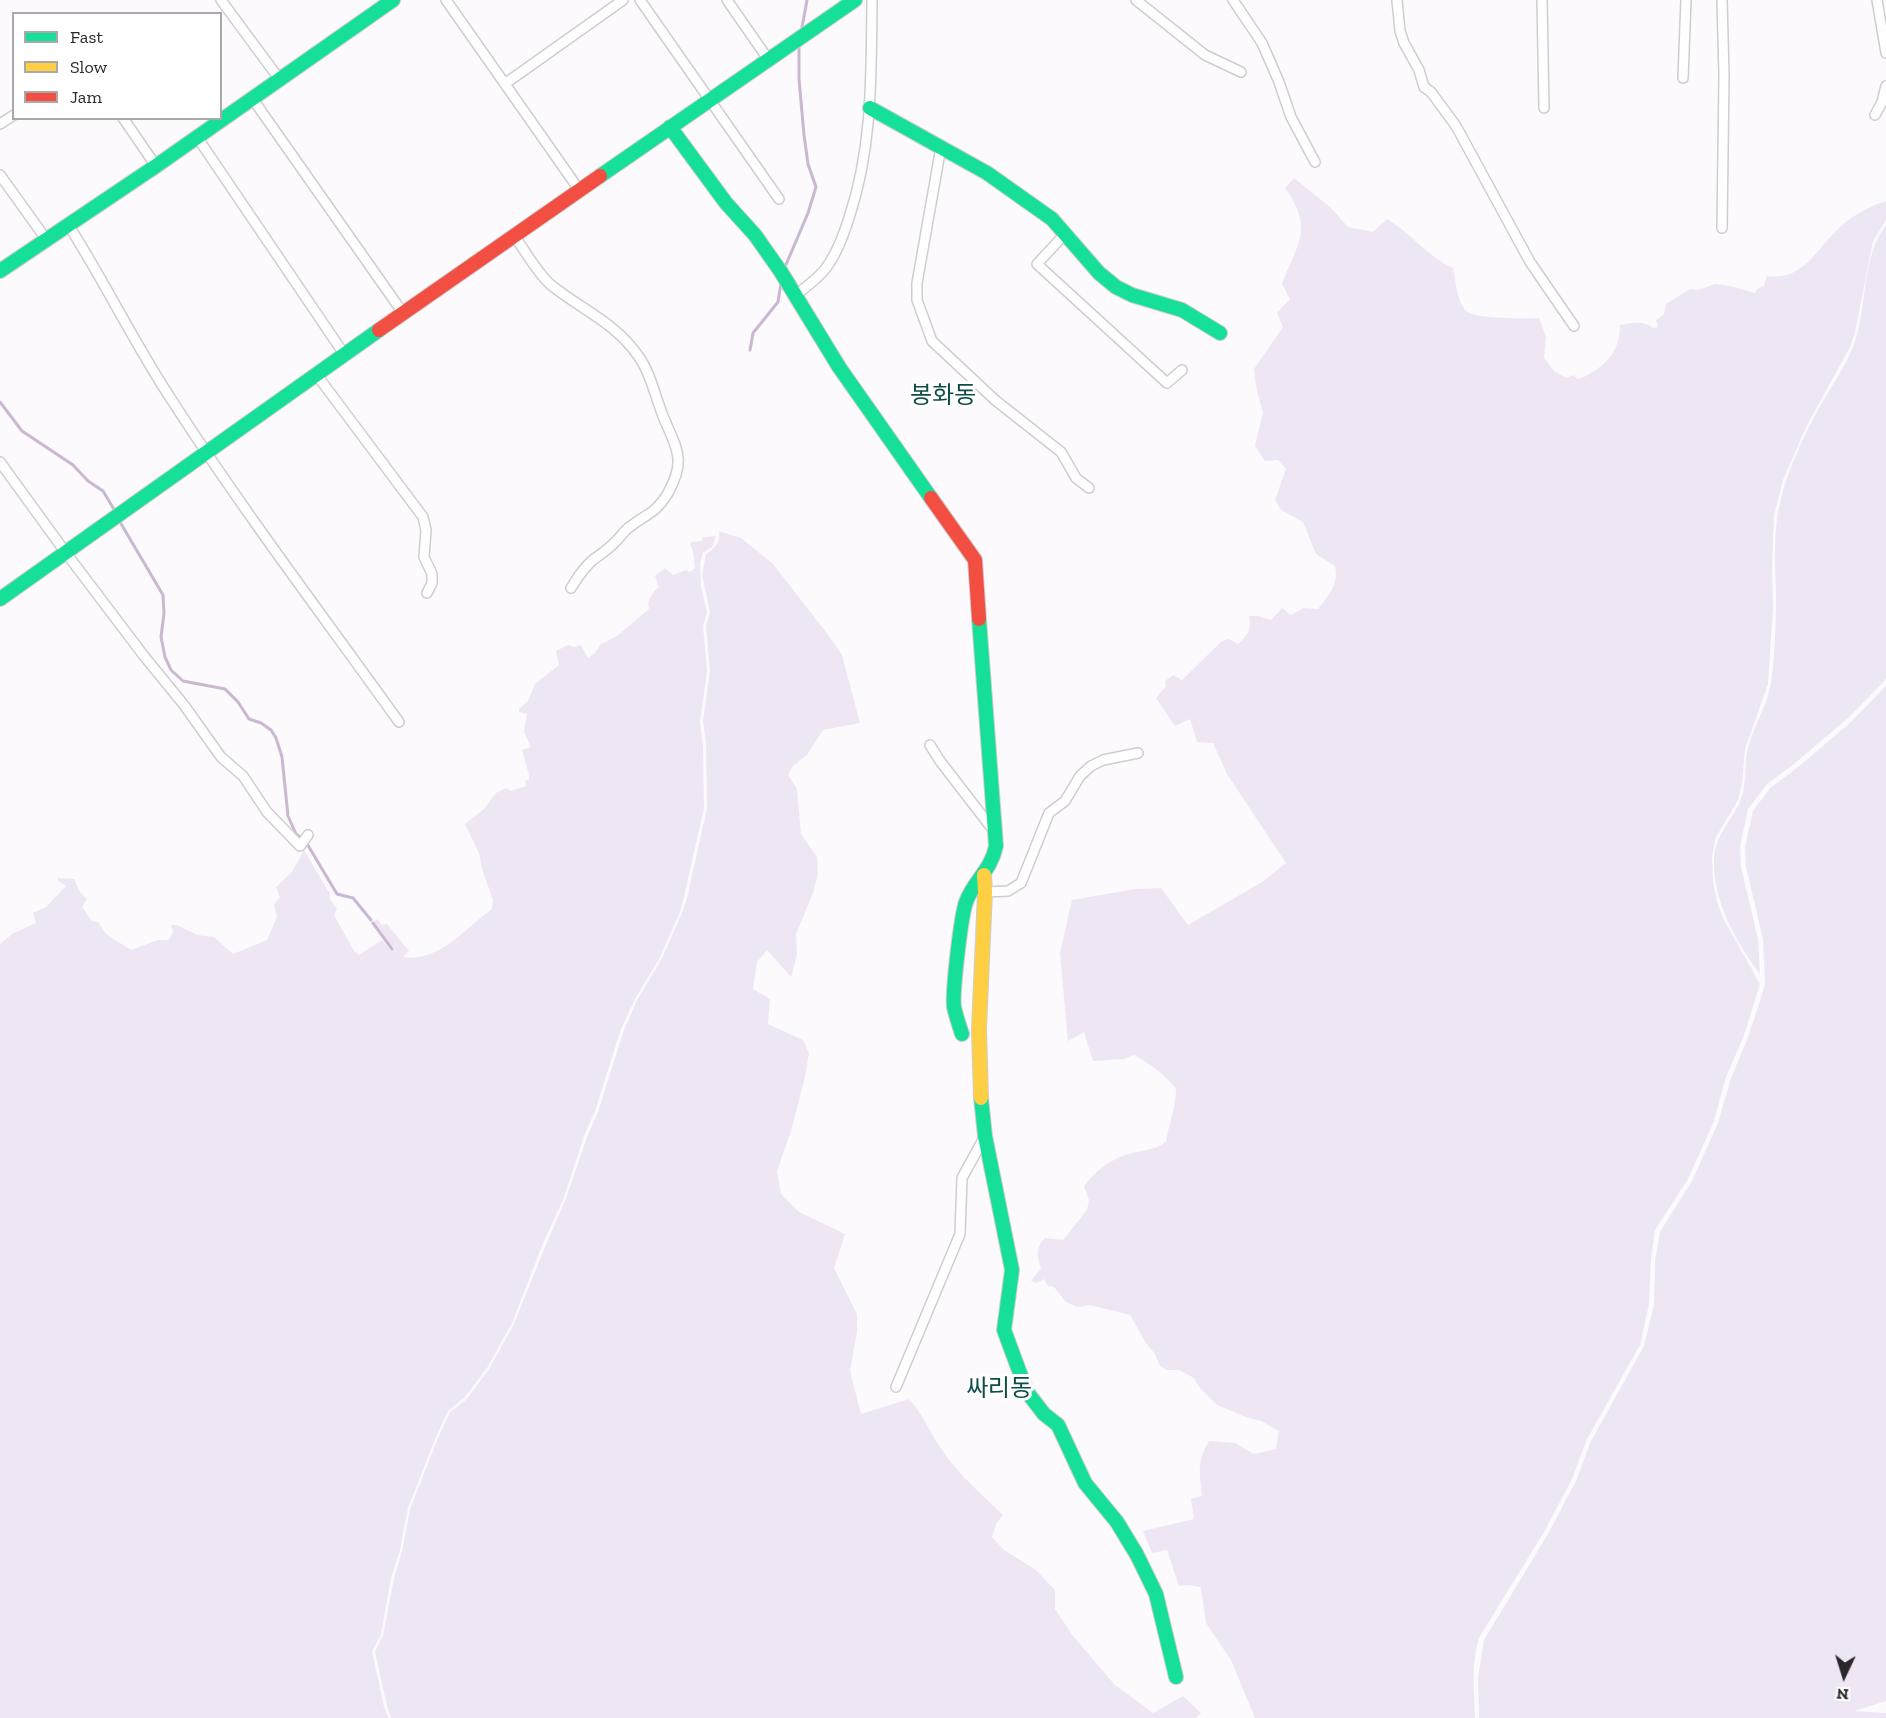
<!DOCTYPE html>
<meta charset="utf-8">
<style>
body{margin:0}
#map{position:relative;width:1886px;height:1718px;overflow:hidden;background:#fcfafd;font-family:"Zilla Slab",serif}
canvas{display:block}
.legend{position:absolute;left:12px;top:12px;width:210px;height:108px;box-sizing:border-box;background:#fff;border:2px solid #aaa9aa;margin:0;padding:8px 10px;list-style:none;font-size:18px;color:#2a282b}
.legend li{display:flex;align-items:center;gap:12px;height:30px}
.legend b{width:30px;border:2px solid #aaa9aa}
.north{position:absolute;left:1814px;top:1646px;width:60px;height:60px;-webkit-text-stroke:4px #fff;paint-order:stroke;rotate:184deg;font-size:16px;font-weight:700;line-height:24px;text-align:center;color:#2a282b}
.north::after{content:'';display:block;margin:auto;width:21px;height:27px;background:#2a282b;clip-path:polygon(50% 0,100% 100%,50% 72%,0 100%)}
</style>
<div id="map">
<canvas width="1886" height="1718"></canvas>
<ul class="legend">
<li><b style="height:8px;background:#16e098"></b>Fast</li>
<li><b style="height:8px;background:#ffcf43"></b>Slow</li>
<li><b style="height:8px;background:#f24e42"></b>Jam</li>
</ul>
<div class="north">N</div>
</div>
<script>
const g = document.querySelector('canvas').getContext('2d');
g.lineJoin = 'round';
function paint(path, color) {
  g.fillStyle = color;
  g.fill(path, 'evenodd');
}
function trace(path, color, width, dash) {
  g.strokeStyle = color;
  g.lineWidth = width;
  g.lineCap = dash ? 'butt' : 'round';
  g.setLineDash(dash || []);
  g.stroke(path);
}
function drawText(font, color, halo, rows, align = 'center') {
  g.font = font + ' "Zilla Slab","Noto Sans KR",serif';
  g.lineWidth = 6;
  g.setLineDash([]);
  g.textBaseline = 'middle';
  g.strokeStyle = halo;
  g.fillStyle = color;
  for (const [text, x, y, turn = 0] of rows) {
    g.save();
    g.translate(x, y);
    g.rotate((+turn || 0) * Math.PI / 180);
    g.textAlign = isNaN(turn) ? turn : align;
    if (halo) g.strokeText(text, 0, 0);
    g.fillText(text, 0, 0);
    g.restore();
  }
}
const green = new Path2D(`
 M1294,178L1330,207L1348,227L1373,232L1387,219C1411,233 1428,257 1453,268C1456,281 1456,298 1465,310C1472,319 1525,319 1539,318L1546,336L1544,358L1554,371L1566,378L1574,375L1577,379C1583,378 1586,376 1591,373C1610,362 1620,347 1620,325C1631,323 1644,320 1653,328L1658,327L1656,320L1664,314L1666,304L1690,289L1698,290L1715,284L1730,286L1755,293L1757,289L1764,286L1767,276C1803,281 1815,251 1838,229C1850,217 1869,206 1886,201V220L1873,241L1855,332L1850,347L1806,427L1783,480L1774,516L1772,566L1773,609L1768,684L1745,749L1742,784L1738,800L1716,837L1712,857L1713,881L1717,902L1724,920L1760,984L1743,1038L1726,1077L1714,1121L1688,1179L1655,1230L1651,1260L1649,1304L1640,1345L1587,1439L1572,1479L1544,1532L1479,1638C1471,1665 1474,1691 1475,1718H1255L1231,1660L1206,1623L1201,1587L1187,1585L1179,1586L1167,1550L1152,1553L1143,1531L1194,1519L1191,1499L1202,1496C1200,1473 1196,1463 1209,1441L1235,1443L1254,1454L1276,1449L1279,1431L1261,1421L1246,1417L1217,1405L1200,1388L1194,1378L1179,1370H1167L1160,1366L1155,1354L1146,1343L1130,1315L1090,1305L1077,1307L1066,1302L1054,1287L1048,1286L1044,1279L1037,1283L1031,1281L1041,1268C1037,1255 1035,1249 1045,1238L1063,1240L1087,1210L1089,1200L1084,1186C1095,1172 1108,1161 1125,1155C1140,1150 1154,1151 1166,1142C1169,1123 1176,1107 1176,1088C1162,1073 1152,1065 1134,1055L1124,1059L1093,1061L1084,1032L1068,1041L1060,953L1072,900L1135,889L1161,888L1188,925L1262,882L1286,863L1227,774L1213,743L1197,742L1190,719L1175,726L1156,698L1166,686L1165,681L1173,675L1182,680L1222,641L1229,639L1238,644C1248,635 1252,629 1249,616H1259L1271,620L1282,608L1291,615L1304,608L1318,609C1329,595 1339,585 1335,566L1316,554L1303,522L1281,510L1275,500L1286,469L1278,460L1265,461L1255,446L1263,413L1256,387L1254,369L1283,327L1277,313L1290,299L1282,284C1298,243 1314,228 1285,188Z
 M1886,225V679L1848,718L1794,764L1767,784L1748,809L1740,847L1741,867L1758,939L1760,974C1736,942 1712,900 1714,858C1716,833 1732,821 1740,801C1747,786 1744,768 1747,752C1752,728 1767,707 1771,683C1775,654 1776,622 1776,593C1775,561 1773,529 1781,498C1789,468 1803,437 1818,410C1831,386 1848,365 1856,338C1867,302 1862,257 1886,225Z
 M719,531L741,538L773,564L829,636L842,655L860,723L823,730L807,755L793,766L788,775L797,789L801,834L817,857L818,874L813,893L796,934L797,955L791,977L767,950L757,962L753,989L770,999L768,1024L803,1040L809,1053L805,1077L791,1131L777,1171L781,1194L799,1212L845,1234L834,1268L857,1314V1332L850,1371L861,1414L909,1399C923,1414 930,1433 942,1450C959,1475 981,1494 1003,1515L996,1524L992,1537L1004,1550L1036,1570L1055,1590V1609L1073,1636L1115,1685L1153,1713L1183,1696L1201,1713L1196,1718H391L387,1706L375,1652L383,1635L394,1578L402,1551L410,1509L438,1438L450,1412L466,1400L489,1369L514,1324L547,1242L565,1201L587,1137L598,1112L624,1030L637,1000L661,960L682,913L687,898L707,808L706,744L703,721L710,671L706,626L710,612L702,575L706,554C714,549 721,542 719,531Z
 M716,536L712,547L703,553L700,563L701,586L707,612L703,626L707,671L700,722L703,745L704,808L684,897L680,912L659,959L635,999L621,1029L595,1111L584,1136L563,1200L544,1241L512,1323L487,1368L464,1398L448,1411L436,1437L408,1508L400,1550L391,1578L381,1635L372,1651L384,1707L389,1718H0V944L12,934L36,923L33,913L46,907L66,886L58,881V878L74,879L80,892L87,899L82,907L92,921L98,922L106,934L131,950L158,940H169L173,932L171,925H177L197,935L214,937L233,954L267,940L277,917L274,905L280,897L276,887L292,872L304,850L330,894L329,898L337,909L334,915L354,951L359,955L382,940L391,951L394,949L374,921L377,919L382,925L387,924L409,951L403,957C438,963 466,928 492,909L493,900L482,869L479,853L465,824L484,809L496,793L506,788L511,791L526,786L525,780H529V775L522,750L531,747L524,732L527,714L519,712V709L528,701L535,684L559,665L556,651L568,645L574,647L581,645L588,658L594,654L601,644L617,636L649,609C646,600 653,592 659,587L655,576L665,568L673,575L686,570L690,572L695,568L693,551L690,545L692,542L702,541L703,537Z
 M1886,686V1701L1854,1711L1886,1713V1718H1479L1478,1678L1484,1640L1548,1534L1576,1481L1591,1441L1644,1346L1654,1305L1655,1261L1660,1232L1692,1181L1718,1123L1731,1078L1747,1040L1760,1001L1765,984L1763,939L1746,867L1745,847L1753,811L1770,788L1797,768L1851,722Z`);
const stream = new Path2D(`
 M801,33L807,0
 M785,267L808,213L816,187L808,164L804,135L799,79V45
 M750,350L753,333L778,302L781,283
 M0,402L22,431L73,465L88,481L103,491L115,511
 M120,522L163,595L164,613L161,637L165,657L171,670L183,681L225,689L238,702L249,719L261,723L271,730L276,738L282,757L288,816L296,834L301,838
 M306,842L337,894L353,898L371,920
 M373,923L392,949`);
const street = new Path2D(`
 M221,0L280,80
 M446,0L580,191
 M640,0L779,199
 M727,0L768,59
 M1136,0L1205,55L1241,72
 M1233,0L1262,43L1279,82L1291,117L1315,162
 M1397,0L1400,31L1404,43L1419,70L1424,87L1431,92L1456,126L1530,262L1574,326
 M1542,0L1544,108
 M1722,0L1724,75L1722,228
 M1877,0L1886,53
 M1683,78L1686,0
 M506,83L623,0
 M252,98L403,313
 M1875,115L1882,102L1886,86
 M123,118L156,166
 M0,124L14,115
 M197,137L344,354
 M941,147L917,283V300L932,341L995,400L1061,452L1076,478L1089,488
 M0,175L46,239
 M69,226C106,284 135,345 173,402C244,512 323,616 399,722
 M1065,234L1037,264L1167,383L1182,370
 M515,237C526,252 537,273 551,285C582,310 615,322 639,357C651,374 655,396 663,416C676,448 687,459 668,493C655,514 648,513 631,526C624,530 621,537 615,542C609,549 601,554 594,559C584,567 578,577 571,588
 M795,296C805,287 818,279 826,268C837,253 843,236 849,218C873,146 871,75 872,0
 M316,374L423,517L426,530L424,557L432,574V583L427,593
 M0,462L66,553L144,656L184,705L221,757L243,776L267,812L300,846L308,835
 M930,745L940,761L994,831
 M985,892L1008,891L1021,883L1049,813L1065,801L1080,776L1091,766L1103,760L1138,753
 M896,1387L960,1234L962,1178L985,1136`);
const fast = new Path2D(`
 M870,108L987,173L1052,219L1099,273L1116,287L1132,295L1182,310L1220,333
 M670,127L726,203L755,235L781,272L839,367L931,498
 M600,176L855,0
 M0,271L156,166L393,0
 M0,599L379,330
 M962,1034C959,1025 956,1016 954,1007C952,993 961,916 966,902C974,880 991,871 996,846L979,619
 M981,1098L985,1136L1012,1270L1004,1330L1027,1392L1044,1414L1058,1425L1085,1483L1117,1522L1137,1555L1156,1594L1176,1677`);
const slow = new Path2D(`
 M981,1098L979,1029L985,892L984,875`);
const jam = new Path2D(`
 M379,330L600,176
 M931,498L975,560L979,619`);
const quarterNames = [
 ["봉화동",943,396],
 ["싸리동",999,1389]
];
paint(green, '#efe6f4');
trace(stream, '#cab8d1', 3);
trace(street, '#cfcdd0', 12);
trace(fast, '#cfcdd0', 16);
trace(slow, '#cfcdd0', 16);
trace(jam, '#cfcdd0', 16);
trace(street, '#fffeff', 9);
trace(fast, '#16e098', 14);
trace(slow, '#ffcf43', 14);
trace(jam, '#f24e42', 14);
drawText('24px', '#0e4c48', '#fff', quarterNames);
</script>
